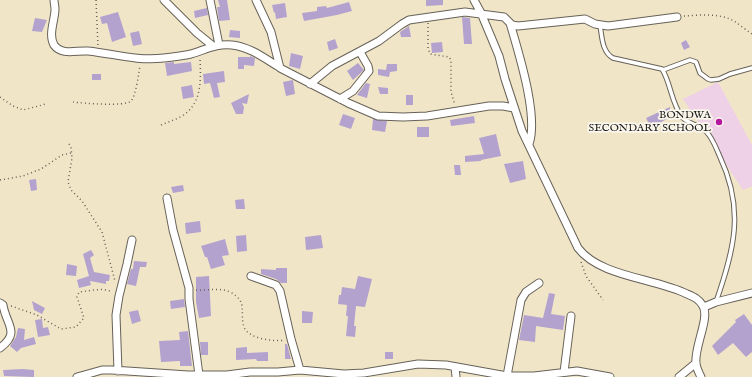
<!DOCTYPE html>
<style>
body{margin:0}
canvas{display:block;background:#f1e5c8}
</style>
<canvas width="752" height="377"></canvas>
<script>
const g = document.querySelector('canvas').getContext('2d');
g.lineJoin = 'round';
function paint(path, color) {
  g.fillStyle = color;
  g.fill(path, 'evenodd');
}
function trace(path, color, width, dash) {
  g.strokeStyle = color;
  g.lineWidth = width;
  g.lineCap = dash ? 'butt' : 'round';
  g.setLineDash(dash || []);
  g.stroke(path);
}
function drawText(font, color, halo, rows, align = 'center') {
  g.font = font + ' "IM FELL English",serif';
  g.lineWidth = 3.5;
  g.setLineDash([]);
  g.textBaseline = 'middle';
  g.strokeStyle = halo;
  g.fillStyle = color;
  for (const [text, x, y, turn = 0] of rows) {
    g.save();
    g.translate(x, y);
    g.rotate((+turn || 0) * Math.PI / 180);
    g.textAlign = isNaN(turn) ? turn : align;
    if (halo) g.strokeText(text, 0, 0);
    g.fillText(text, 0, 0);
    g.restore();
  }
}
const built = new Path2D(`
 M718,82L752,145V186L743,190L683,99Z`);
const building = new Path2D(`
 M218,0H227L230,20L219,21L217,7H220Z
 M426,0H443V5L426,6Z
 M349,2L352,11L337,15L304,21L302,13L317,11V7L326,6L327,8Z
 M285,3L287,17L276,19L275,12L274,13L272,5Z
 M207,8L208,15L195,18L194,11Z
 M118,12L126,37L112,42L107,23L102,24L100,17Z
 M462,17L470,18L472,44H464Z
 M35,18L47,20L42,32L32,31Z
 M409,26L411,37H401L400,32Z
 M230,30L240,31V38L229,37Z
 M139,31L142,44L133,46L130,33Z
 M335,39L338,48L329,51L327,42Z
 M686,40L690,47L684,50L681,43Z
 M442,42L443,52L432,53L431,43Z
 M291,53L303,56L300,69L289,66Z
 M250,56L255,58L254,66L244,65V69H238V57H250Z
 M174,62V64L191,62L192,71L167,76L165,63Z
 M358,63L364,70L353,80L347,71Z
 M387,64H397V71L390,72L389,77L378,75V69L386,70Z
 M224,71L225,82L217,83L220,97L214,98L210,83L204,84L203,74Z
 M92,74H101V80H92Z
 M293,80L295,94L286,96L283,82Z
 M366,83L370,84L367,98L357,95Z
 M192,85L194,97L183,99L181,87Z
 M378,87L388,88V94H380Z
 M249,94L247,104L242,103L244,107L243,114H236L231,103Z
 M406,95H413V105H406Z
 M670,107V117L651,128L646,118Z
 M343,114L355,118L351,129L339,125Z
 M474,116L475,123L451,126L450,120Z
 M373,119L387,121L385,132L372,130Z
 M417,127H429V137H417Z
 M496,134L501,156L481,160V161L465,162V156L484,154L479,138Z
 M523,161L526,179L510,183L504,164Z
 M454,165H460L461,175H455Z
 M36,179L37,190L31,191L29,180Z
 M183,185L184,191L173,193L171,187Z
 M244,199L245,209H236L235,200Z
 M200,221L201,232L186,234L185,223Z
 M246,235L247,251L237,252L236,236Z
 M321,235L323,248L306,250L305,237Z
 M225,239L229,255L222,256L225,265L211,269L207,257H205L201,246Z
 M91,250L94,255L90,258L94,272L110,275L109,281H106V284L90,281L91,285L79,288L77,280L89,276L83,254Z
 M134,261L147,262L146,267H140L136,286L127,284L131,269H133Z
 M67,264L77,266L76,276L66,275Z
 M276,268H287V283H281L276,279L261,274V269L276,270Z
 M209,276L211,316L199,318L196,302V277Z
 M358,276L372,279L365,307L356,306L354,326H356L355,337L346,336L348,316H346L347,305L338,304L339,295H341L342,287L355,289Z
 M549,293L555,294L551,314L565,316L563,330L536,326L535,342L519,340L524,315L543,318Z
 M184,299L185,307L171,309L170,301Z
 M32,301L45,308L42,314L34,310Z
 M138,310L141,321L132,324L129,312Z
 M302,311L313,312L312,323H302Z
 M744,314L752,325V352L746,357L733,343L718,355L712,346L736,322L735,320Z
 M42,319L43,328L48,327L50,335L38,337L35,320Z
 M18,328L25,329L24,340L34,337L36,344L21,348L17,352L10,346L16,337Z
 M188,331L192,366H180V361L161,362L159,341L180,340L179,332Z
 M200,342H208V355H201Z
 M285,344H287L291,359H285Z
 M247,347V353L268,352V361H257L256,359L236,360V348Z
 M385,352H393V359H385Z
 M23,369L34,370V377L4,376L3,370Z`);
const path = new Path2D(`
 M96,0L98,46
 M684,16C700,15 720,13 734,21C740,25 746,30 752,34
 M428,23V48L430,54L449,57L451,60V92L455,105
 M0,97L13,106L23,110L46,104
 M73,102C82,103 125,107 131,101C136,96 139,72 140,65
 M161,125C168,122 175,120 182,116C202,104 201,80 200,59
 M69,144L71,147L72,158L68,182L70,187L72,191L82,201L102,232L115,281
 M0,180L23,176L41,169L62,155L71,153
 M581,262L586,276L603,300
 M196,290C208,291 219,287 230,292C249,302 239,312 244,327C248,339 275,342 285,340
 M11,306L37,315L61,329L76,327L84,318L77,297L79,292C90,291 103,287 112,292`);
const service = new Path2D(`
 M600,25C602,37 602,52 613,58L662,69C671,83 671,103 682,117C689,125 703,125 709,135C714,142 717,150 720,157C745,210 734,250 716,302
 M663,70L690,60L696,62L700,73L708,79L711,80L719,79L730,74L752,68`);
const minor = new Path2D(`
 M54,0C54,3 55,6 55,9C55,20 48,34 54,45C62,56 77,50 88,51C116,54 135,61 164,58C173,57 182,56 191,54C205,50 217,43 232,45C250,47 264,58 279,67
 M164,0L197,33L213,46
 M210,0L219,45
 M256,0L271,32L280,68L348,103L378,116L403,117L427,116L489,106H503L514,108
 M474,0L481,13L499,56L505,79L522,131L578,248C600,277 655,278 687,294C694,297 699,299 703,306C710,318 694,347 696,363C696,367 699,373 701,377
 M510,23L512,25L518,26L585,19L595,24L608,26L677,17
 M310,84L332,66L379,41L402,24L409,20L465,12L504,17L510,23C518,51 539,116 529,144
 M340,99L353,91L369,71L368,66L360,52
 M167,198L173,230L189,288V299L199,375
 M251,276L276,285L280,291L291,339L300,370
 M0,303L3,305C6,325 21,332 0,348
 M704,307L716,302L752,293
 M455,367L456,377
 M118,371L116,315L119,296L127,264L132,240
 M564,372L571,316
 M507,376L521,300L526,292L539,283
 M77,377L102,370H112L188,375H227L250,372H278L300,370L344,374L364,373L418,364L446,365L507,376H534L577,371L610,377
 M679,377L696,363`);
const markers = [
 [719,122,4,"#b5179e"]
];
const poiNames = [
 ["BONDWA",711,116],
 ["SECONDARY SCHOOL",711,129]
];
paint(built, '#eed0e7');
paint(building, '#b4a2ce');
trace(service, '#676258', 5.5);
trace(minor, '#676258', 9);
trace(path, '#676258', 1.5, [1, 3]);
trace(service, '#fff', 3.5);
trace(minor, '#fff', 7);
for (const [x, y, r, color] of markers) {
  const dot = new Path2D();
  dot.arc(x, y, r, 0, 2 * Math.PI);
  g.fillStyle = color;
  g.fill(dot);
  trace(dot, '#fbf7ec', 1.5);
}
drawText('11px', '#1c1c1c', '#fbf7ec', poiNames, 'right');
</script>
